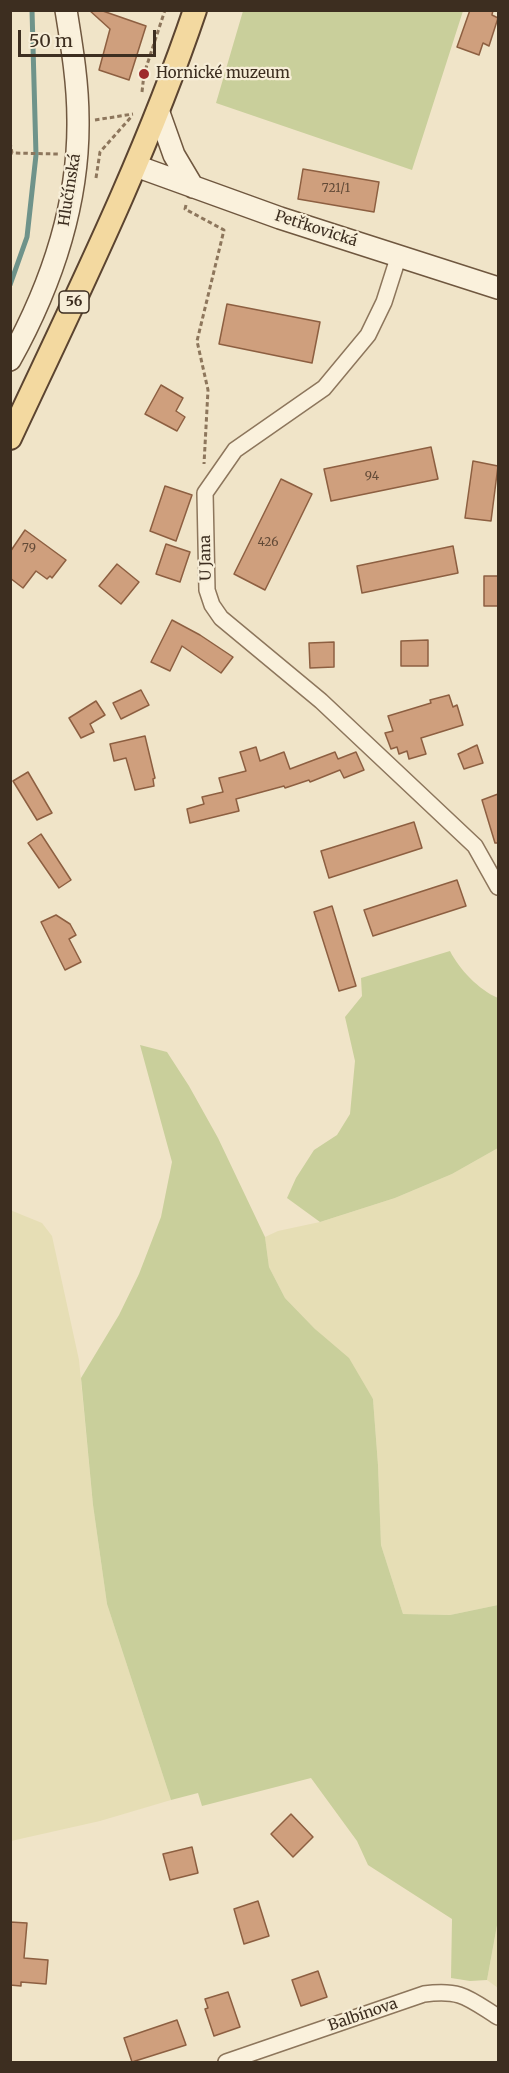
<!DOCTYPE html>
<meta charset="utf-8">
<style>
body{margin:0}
#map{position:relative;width:509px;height:2073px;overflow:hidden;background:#f0e4c8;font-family:Merriweather,serif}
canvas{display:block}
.frame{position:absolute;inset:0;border:12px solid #3d2e20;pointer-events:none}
.scale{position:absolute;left:18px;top:30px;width:138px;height:27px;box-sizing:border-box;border:3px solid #3d2e20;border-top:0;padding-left:8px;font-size:18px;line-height:21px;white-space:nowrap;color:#3d2e20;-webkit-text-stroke:4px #f7eed8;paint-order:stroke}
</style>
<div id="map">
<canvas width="509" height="2073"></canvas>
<div class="frame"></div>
<div class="scale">50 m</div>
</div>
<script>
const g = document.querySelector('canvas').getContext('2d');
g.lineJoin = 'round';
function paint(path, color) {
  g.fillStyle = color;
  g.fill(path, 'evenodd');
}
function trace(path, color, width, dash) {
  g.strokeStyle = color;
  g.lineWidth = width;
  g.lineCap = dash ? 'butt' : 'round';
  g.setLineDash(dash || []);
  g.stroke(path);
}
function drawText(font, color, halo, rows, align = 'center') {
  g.font = font + ' Merriweather,serif';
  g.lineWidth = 4.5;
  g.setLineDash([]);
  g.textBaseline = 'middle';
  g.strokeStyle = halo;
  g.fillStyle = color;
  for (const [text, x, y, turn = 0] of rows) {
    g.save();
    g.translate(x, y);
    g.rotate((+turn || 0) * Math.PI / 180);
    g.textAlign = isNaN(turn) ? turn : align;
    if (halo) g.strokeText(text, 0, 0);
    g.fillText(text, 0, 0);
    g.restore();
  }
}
const farmland = new Path2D(`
 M498,1148V1605L450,1615L403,1614L381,1545L378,1465L373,1399L315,1329L285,1298L269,1267L265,1237L278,1231L320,1222L395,1198L452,1174Z
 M10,1210L42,1223L52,1236L79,1360L93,1505L107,1604L171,1800L100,1821L11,1841Z
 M498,1920V1988L487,1980Z`);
const green = new Path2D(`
 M243,11H463L412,170L216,103Z
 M450,951C459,969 479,990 498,998V1148L452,1174L395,1198L320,1222L287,1198L296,1178L314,1150L337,1135L350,1114L355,1061L345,1017L362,996L361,978Z
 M140,1045L167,1052L189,1086L218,1138L265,1237L269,1267L285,1298L315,1329L349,1358L373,1399L378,1465L381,1545L403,1614L450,1615L498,1605V1920L487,1980L470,1981L451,1978L452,1919L368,1865L357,1841L311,1778L202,1806L198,1793L171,1800L107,1604L93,1505L81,1378L119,1315L139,1274L161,1217L172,1162Z`);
const stream = new Path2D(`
 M10,285L27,237L36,155L32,10`);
const building = new Path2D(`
 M89,10H100L146,26L129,80L99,70L110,29Z
 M470,10H493L492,15L498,18L489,46L483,43L479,55L457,47Z
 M303,169L379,182L374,212L298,199Z
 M227,304L320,322L312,363L219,344Z
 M161,385L183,398L176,411L185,417L177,431L145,414Z
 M431,447L438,479L331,501L324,469Z
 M473,461L498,466L491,521L465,518Z
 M281,479L312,494L265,590L234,574Z
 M165,486L192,495L176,541L150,531Z
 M25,530L66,560L52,578L50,576L47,579L36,571L23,588L10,578V552Z
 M166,544L190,552L180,582L156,574Z
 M453,546L458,573L362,593L357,566Z
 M117,564L139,582L121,604L99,586Z
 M484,576H498V606H484Z
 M172,620L200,635L233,657L221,673L182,646L170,671L151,662Z
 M428,640V666H401V641Z
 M334,642V667L310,668L309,643Z
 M141,690L149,705L121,719L113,703Z
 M449,695L453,707L457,705L463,725L421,738L426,754L409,759L407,751L399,754L397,747L391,749L385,733L393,731L388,716L431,703L430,700Z
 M96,701L105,715L90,724L94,732L81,738L69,718Z
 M145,736L155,778L153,779L154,786L135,790L126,758L114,761L110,744Z
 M477,745L483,763L464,769L458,754Z
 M256,747L260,761L284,752L290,769L335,752L338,759L356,752L364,770L344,778L340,770L310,782L309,780L285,788L284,786L236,799L239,811L190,823L187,809L204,804L202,797L223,792L219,778L246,771L240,752Z
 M28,772L52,813L37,820L13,781Z
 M498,794V843H495L482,800Z
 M414,822L422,848L329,878L321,851Z
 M41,834L71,880L59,888L28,843Z
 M457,880L466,906L373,936L364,910Z
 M332,906L356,986L339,991L314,912Z
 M56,915L70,924L76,935L69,939L81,962L65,970L41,922Z
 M291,1814L313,1837L293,1857L271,1834Z
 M192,1847L198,1873L170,1880L163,1854Z
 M258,1901L269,1936L244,1944L234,1909Z
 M10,1922L27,1923L24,1958L48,1960L46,1984L21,1982V1986L10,1985Z
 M318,1971L327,1997L301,2006L292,1980Z
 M228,1992L240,2027L214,2036L205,2009L208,2008L205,1999Z
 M177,2020L186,2045L132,2062L124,2038Z`);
const path = new Path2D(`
 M142,92L144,74L165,10
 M95,120L133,114
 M10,142L12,153L59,154
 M96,178L100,152L132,116
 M186,205L185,209L224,230L197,341L208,390L204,464`);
const street = new Path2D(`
 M399,255L384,302L368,335L324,388L235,450L205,493L207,590L212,605L221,618L321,701L475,846L498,887
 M226,2062L424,1994C461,1989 468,1998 498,2017`);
const secondary = new Path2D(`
 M158,110L174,155L193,187
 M136,166L280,218L498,288
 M10,360C51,286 79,205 78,120C78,83 72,47 66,10`);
const primary = new Path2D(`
 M10,438C76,297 145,158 195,10`);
const markers = [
 [144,74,6,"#9e2a2b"]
];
const numberNames = [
 ["721/1",336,189],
 ["94",372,477],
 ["426",268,543],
 ["79",29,549]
];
const shields = [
 [74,302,30]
];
const shieldNames = [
 ["56",74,302]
];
const poiNames = [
 ["Hornické muzeum",156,74]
];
const streetNames = [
 ["Hlučínská",70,190,-81],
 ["Petřkovická",316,229,18],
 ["U Jana",206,558,-91],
 ["Balbínova",363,2015,-19]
];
paint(farmland, '#e6deb5');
paint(green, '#c9cf9b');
trace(stream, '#6f938a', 5);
paint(building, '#cf9f7d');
trace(building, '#8d5f41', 1.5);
trace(street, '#8d765c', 18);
trace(secondary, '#6f573f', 24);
trace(primary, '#5b4430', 26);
trace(path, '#8d765c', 3, [4.5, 3]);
trace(street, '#faf1dc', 15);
trace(secondary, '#faf1dc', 21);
trace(primary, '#f3d9a0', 22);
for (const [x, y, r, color] of markers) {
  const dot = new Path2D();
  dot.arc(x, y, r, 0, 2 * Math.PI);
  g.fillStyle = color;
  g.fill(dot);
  trace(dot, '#f7eed8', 2);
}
drawText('12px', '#624a37', null, numberNames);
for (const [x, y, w] of shields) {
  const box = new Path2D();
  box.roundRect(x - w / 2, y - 11, w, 22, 4.5);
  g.fillStyle = '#f7eed8';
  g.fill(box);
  trace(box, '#3d2e20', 1.5);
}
drawText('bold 14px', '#3d2e20', null, shieldNames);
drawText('15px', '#3d2e20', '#f7eed8', poiNames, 'left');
drawText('15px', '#3d2e20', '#f7eed8', streetNames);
</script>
